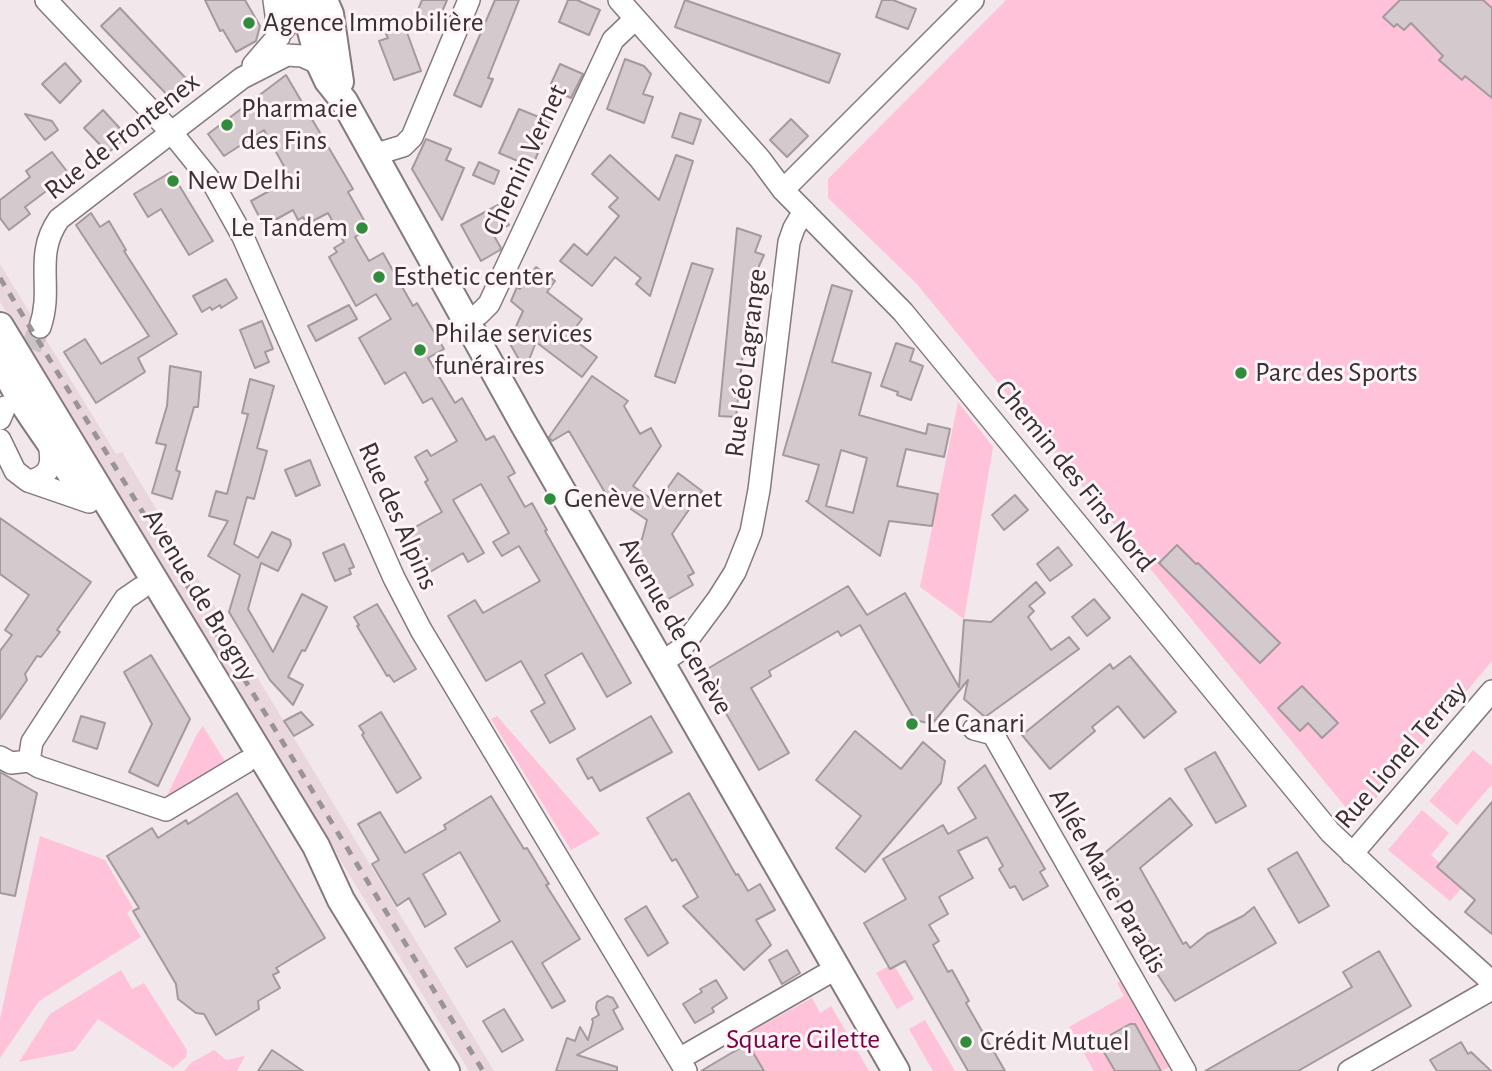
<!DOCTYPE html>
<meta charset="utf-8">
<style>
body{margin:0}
canvas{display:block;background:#f2e7ea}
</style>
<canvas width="1492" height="1071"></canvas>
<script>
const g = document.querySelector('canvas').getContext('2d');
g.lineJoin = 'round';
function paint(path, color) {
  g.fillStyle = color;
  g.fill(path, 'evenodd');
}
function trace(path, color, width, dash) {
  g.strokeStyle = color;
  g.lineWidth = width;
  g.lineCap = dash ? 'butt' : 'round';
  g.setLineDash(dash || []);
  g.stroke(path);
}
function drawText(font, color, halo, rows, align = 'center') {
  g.font = font + ' "Alegreya Sans",sans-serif';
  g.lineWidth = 6;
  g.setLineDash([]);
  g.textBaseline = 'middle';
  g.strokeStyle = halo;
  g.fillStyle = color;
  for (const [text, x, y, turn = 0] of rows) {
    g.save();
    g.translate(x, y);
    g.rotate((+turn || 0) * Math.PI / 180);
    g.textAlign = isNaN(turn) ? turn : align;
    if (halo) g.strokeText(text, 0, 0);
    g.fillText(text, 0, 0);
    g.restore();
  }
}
const built = new Path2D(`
 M0,264L116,454L122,452L494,1071H469L0,302Z`);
const green = new Path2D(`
 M1006,0H1492V661L1357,821L916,283L828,198V179Z
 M958,402L993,447L964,619L920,587Z
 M497,716L600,834L571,850L491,719Z
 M203,726L226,763L163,804L197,734Z
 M1473,750L1492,766V784L1457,825L1429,801Z
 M1422,810L1449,833L1431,855L1440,863L1437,867L1461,889L1450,901L1388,850Z
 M40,836L105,860L133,908L127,913L141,937L39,1001L0,1058V1019Z
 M889,966L891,969L895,967L914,999L897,1009L876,973Z
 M121,970L132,989L144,983L187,1050L186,1057L173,1068L98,1019L74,1051L19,1062L50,1014Z
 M1127,978L1175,1064L1162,1071L1134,1022L1098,1042L1115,1071H1094L1069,1027L1124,996L1117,983Z
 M812,998L820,1013L831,1006L869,1071H764L743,1036Z
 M925,1020L955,1071H933L909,1029Z
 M214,1050L226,1060L245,1056L237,1071H184L191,1063Z`);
const building = new Path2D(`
 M205,0H245L260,26L256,41L236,52L223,30L220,31Z
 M422,0H447L436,26L415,17Z
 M495,0H519L488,78L493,79L481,107L454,95Z
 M568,0H577L600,10L589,35L559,22Z
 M685,0L840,54L829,83L675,27Z
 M882,0H893L916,9L908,29L876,17Z
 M1400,0H1483L1492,8V98L1465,76L1462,80L1439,60L1443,56L1411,23L1404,30L1397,24L1394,27L1383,17Z
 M120,8L193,86L175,103L101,26Z
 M405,27L421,71L394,80L379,41L388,38L386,34Z
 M625,59L644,66L651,74L643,94L653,97L644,123L607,109Z
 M65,63L81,81L60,103L42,84Z
 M560,64L583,74L571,98L549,88Z
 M286,75L353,189L348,192L369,229L355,237L369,261L383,253L413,306L417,303L444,349L428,358L455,403L462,398L486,440L494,436L515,473L508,477L525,507L532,503L547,530L545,531L631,683L607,697L582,653L545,675L575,729L550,743L531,711L545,703L521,661L486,681L448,616L475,600L483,613L540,581L519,546L502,556L493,542L509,533L481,484L453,500L484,553L468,562L463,553L423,576L401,535L442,512L425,482L428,480L415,457L427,450L431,456L457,441L432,398L423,403L405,372L385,384L359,338L391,319L376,294L356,306L329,257L337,252L334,248L344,242L328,213L307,224L303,217L298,220L293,210L264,226L251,201L291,179L264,130L224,156L208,134Z
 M519,109L551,122L532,167L499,153Z
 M103,110L127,136L108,153L84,128Z
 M680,113L701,120L693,144L672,137Z
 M25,114L52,121L58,130L45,140Z
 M791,119L808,136L787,157L770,140Z
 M426,139L451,149L446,160L464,168L442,220L412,169Z
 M52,152L69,174L25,207L30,214L9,230L0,218V200L30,177L26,171Z
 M610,155L659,200L676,155L693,161L650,296L636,284L641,278L615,257L592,286L560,261L574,244L587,255L619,216L609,207L618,198L592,174Z
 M479,162L499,171L494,184L473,175Z
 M171,172L213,241L189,255L161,209L148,217L134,194Z
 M498,205L509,225L493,234L501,248L500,250L481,261L461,225Z
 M91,213L100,227L109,221L126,250L124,251L177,334L138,358L145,372L96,403L64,352L85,339L101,364L149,336L76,225Z
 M737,228L761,236L755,252L764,255L759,266L750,352H743L736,417L719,416Z
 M692,263L713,269L675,383L655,376Z
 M536,267L555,281L547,292L582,319L569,336L597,357L582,377L536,342L525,370L509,342L523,311L511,301L517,287L520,289Z
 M226,279L237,298L221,308L220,305L212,310L210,307L202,312L193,296Z
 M832,285L852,291L832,362L871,373L859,415L926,434L928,424L950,429L944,457L906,449L897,486L938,494L932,526L889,521L880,556L806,501H808L819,465L783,455ZM841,450L867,458L853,513L826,506Z
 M349,305L357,319L316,341L308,326Z
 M262,321L273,349L265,352L269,362L255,368L240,330Z
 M896,343L914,349L910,361L923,366L911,400L897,395L898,392L881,386Z
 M170,366L201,372L198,407H194L176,470L180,472L172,499L152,493L166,445L156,443L167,406Z
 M592,376L628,401L624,406L640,434L651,428L661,446L633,486L657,503L678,473L702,491L672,534L694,573L688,576L693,585L665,601L632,545L642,539L647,520L622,503L614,508L569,431L552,441L549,437Z
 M250,379L274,386L257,448L267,451L254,499L247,497L234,544L258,558L272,532L290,540L291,545L278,571L261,563L248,609L273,652L302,594L327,607L305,651L302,650L288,677L303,685L293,705L270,680L229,612L240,575L208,556L228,521L209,516L216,491L227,494L248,414L242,413Z
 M310,460L320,485L296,496L285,470Z
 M1015,495L1028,510L1004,530L992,515Z
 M0,518L91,582L57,630L60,632L41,657L37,656L25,674L27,680L0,719V651L12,635L5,630L29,595L0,574Z
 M344,544L354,567L349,569L351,574L335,581L323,553Z
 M1177,545L1196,564L1198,563L1280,643L1260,663L1159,563Z
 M1058,547L1072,565L1050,581L1037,564Z
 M1036,582L1045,593L1029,606L1034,611L1028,617L1051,650L1069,637L1079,649L985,717L964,699L968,680L932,724L915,720L860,625L841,636L838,631L769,671L771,676L751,688L789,753L759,770L702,672L848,586L867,615L905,593L959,687L964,620L991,622Z
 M1094,599L1110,618L1087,636L1072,617Z
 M377,604L416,669L394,682L389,675L387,676L357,626L359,625L354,617Z
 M151,655L190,719L158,786L129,772L152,724L124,672Z
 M1130,656L1176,712L1144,738L1118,706L1092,727L1095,731L1050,769L1022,735L1110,664L1113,669Z
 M1302,686L1338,723L1322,738L1308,723L1300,731L1278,708Z
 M301,712L313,725L294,736L284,721Z
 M381,712L421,778L397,793L362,735L364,733L359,726Z
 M81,716L105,723L97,749L73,741Z
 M651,716L672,752L600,791L592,777L588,779L577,759Z
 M855,731L901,769L923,742L945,761L941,783L865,872L836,848L861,816L816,780Z
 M1215,752L1246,806L1216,823L1185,769Z
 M985,765L1045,869L1040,872L1048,886L1023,900L1015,886L1010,888L999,869L1003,866L987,837L958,851L973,878L939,897L948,914L929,925L939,941L933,945L948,972L952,970L969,1001L966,1003L1005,1071H968L905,961L890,969L864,923L906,899L883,859L943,825L948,834L976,818L958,788Z
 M0,772L37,793L15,896L0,893Z
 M237,793L325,938L276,968L279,972L273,975L280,988L258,1001L259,1009L216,1035L204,1014L196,1013L178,999L176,984L133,911L139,908L107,856L152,828L158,838L186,820L188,824Z
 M689,793L736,875L738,874L748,891L760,884L775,910L756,920L771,945L744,970L683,906L698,897L676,859L672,861L647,818Z
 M491,796L524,849L527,848L549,884L546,885L580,939L542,963L565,1001L552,1008L512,941L467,967L455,948L500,921L460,852L423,874L446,914L425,927L409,898L397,906L372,864L379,860L358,824L380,812L405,853L446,829L444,825Z
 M1170,798L1192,825L1140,868L1183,944L1186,942L1190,948L1207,934L1243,916L1254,907L1276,943L1175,1001L1150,963L1152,962L1095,861Z
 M1492,802V934L1465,912L1475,900L1437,867Z
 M1297,852L1329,906L1299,923L1268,869Z
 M646,906L668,943L648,956L625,919Z
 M787,950L800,973L782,984L769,960Z
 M1379,951L1411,1006L1298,1071H1205L1352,987L1343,972Z
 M716,980L727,998L712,1008L714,1012L695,1023L683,1004L702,992L700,989Z
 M607,996L613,998L618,1007L613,1010L623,1029L577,1055L617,1067V1071H556L567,1038L575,1041L580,1027L588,1040L593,1022L592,1019L599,1015L596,1008L597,1002Z
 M504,1009L523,1040L502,1052L483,1021Z
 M1130,1024H1135L1161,1071H1115L1098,1042Z
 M1461,1042L1468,1054L1471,1052L1491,1071H1437L1430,1060Z
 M748,1044L764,1071H701L733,1052Z
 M272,1050L303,1071H258Z`);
const minorTunnel = new Path2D(`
 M18,377L40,327`);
const minor = new Path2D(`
 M46,0L172,133L214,185L243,237L394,578L421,630L686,1071
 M274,0L279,37
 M619,0L760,159L783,190L903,312L1330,832L1423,920L1492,982
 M253,65L285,28L294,0
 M373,155L403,146L412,137L469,0
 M783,190L973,0
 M464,320L479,314L489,304L613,40L634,20
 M40,327C54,287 33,256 59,219L242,78L287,55L302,56L320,64
 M0,419L5,407
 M0,440L15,471L28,481C51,477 53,464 49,444
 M28,481L89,502
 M661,663L680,650L718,599L735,572L751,532L759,490L789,242L794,228L804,211
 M974,729L993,734L1185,1071
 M0,757L11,763L29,761L39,767L166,810L246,762
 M29,761L32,742L125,599L141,588
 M1352,854L1492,691
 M679,1059L837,968
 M1349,1071L1492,989`);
const major = new Path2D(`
 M297,0L310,27L320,64L328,81L344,101L523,423L896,1071
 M324,0L330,14L340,82
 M0,326L316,846L341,900L446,1071
 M0,358C18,404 51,440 76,482`);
const rail = new Path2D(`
 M0,278L483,1071`);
const markers = [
 [249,23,7,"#318c3d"],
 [227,125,7,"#318c3d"],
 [173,181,7,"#318c3d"],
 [362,228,7,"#318c3d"],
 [379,277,7,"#318c3d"],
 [420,350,7,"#318c3d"],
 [1241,373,7,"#318c3d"],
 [550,499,7,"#318c3d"],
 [912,724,7,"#318c3d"],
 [966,1042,7,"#318c3d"]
];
const poiNames = [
 ["Agence Immobilière",263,23],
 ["Pharmacie",241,109],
 ["des Fins",241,141],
 ["New Delhi",187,181],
 ["Le Tandem",348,228,"right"],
 ["Esthetic center",393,277],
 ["Philae services",434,334],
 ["funéraires",434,366],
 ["Parc des Sports",1255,373],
 ["Genève Vernet",564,499],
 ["Le Canari",926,724],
 ["Crédit Mutuel",980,1042]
];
const streetNames = [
 ["Rue de Frontenex",122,136,-38],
 ["Chemin Vernet",525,160,-65],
 ["Rue Léo Lagrange",746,363,-83],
 ["Chemin des Fins Nord",1075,476,51],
 ["Rue des Alpins",398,516,66],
 ["Avenue de Brogny",200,595,59],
 ["Avenue de Genève",676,626,60],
 ["Rue Lionel Terray",1401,755,-49],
 ["Allée Marie Paradis",1108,881,60]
];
const parkNames = [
 ["Square Gilette",803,1040]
];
paint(built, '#ead7dd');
paint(green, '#ffc2d8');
paint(building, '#d4c9cd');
trace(building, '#a49a9d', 2);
trace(minorTunnel, '#ccc3c5', 21, [21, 10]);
trace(minor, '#847a7d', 24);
trace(major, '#847a7d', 30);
trace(minor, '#fff', 21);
trace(major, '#fff', 26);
trace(rail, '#9b9496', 5, [9, 9]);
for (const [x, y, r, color] of markers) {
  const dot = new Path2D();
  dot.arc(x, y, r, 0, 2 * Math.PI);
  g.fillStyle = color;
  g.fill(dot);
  trace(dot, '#fff4f7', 2.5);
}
drawText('28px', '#363233', '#fff4f7', poiNames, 'left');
drawText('28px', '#363233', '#fff4f7', streetNames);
drawText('28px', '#760443', '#fff4f7', parkNames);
</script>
